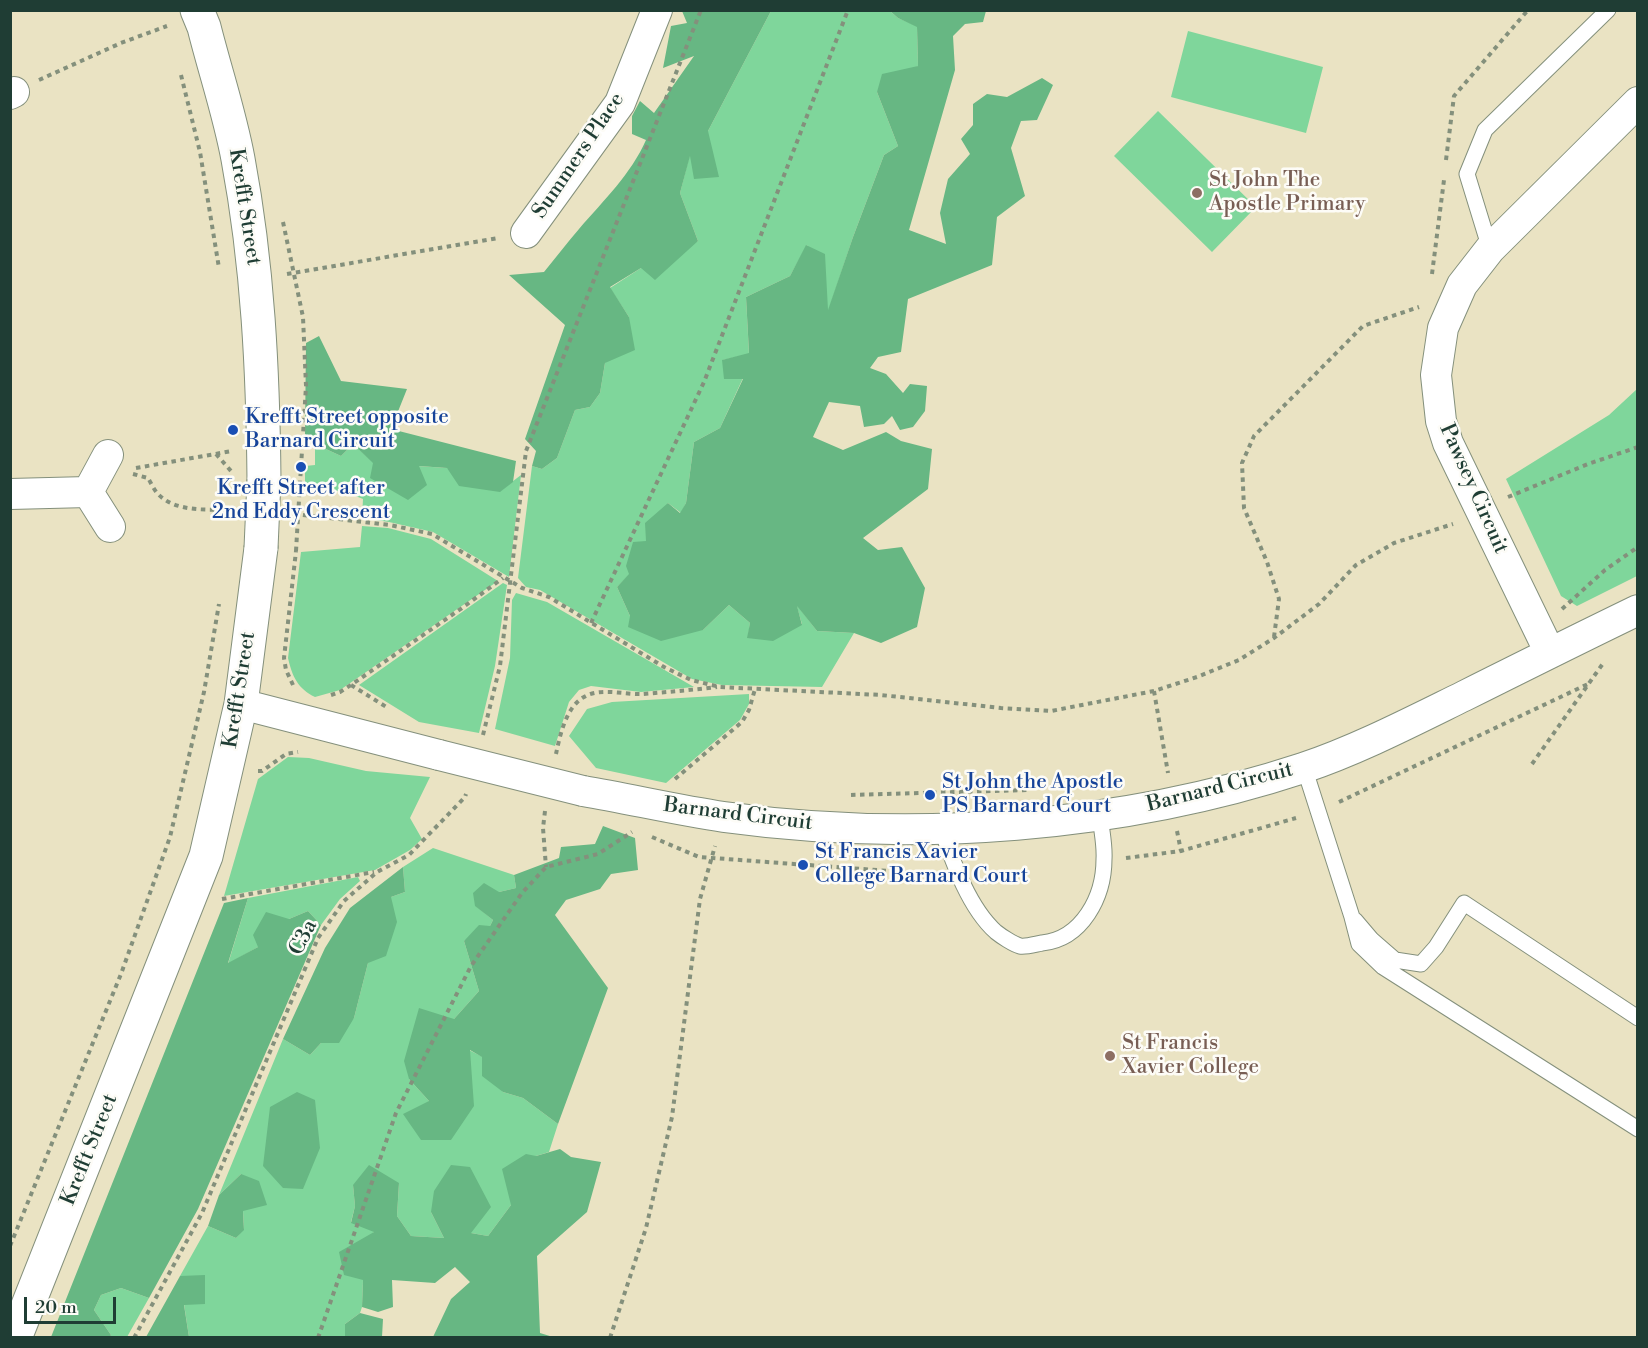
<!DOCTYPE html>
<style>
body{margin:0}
#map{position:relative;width:1648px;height:1348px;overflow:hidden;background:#eae3c3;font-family:"Libre Bodoni",serif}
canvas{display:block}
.frame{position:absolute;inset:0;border:12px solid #1f3d34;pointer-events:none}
.scale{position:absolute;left:24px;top:1297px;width:92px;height:27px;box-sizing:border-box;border:3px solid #1f3d34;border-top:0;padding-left:8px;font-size:18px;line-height:21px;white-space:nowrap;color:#1f3d34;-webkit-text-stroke:4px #fdfcf7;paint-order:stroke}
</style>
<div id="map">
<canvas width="1648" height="1348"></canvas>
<div class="frame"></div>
<div class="scale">20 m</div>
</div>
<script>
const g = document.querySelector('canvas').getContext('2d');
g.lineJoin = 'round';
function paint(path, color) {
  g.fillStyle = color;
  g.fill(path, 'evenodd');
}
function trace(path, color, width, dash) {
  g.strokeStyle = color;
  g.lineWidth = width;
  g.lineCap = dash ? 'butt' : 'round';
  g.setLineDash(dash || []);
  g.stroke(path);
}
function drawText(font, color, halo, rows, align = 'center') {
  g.font = font + ' "Libre Bodoni",serif';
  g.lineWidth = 5;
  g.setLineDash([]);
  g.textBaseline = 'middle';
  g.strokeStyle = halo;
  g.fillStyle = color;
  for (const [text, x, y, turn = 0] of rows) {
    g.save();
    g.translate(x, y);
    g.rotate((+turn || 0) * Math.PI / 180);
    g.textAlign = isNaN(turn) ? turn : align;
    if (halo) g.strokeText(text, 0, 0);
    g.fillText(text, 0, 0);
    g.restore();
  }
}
const green = new Path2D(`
 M771,11H890L898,18L917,26L918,66L877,92L898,146L884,155L853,237L828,312L807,245L790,276L746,297L749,354L723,360L725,379L743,378L720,428L694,442L686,503L681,513L668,503L630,574L617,587L630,616L703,630L729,605L750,623L748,637L802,624L796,604L817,631L854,633L822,687L722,685L692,679L540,590L526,587L518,578L532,466L542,469L557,458L575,410L590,407L600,393L605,363L629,317L610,288L641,268L698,241L680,193L690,154L708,131Z
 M1188,31L1323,67L1306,133L1171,97Z
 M1158,111L1256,207L1212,252L1114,156Z
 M1637,389V576L1577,606L1561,596L1506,479L1609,415Z
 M315,444L341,456L353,444L374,463L447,468L500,491L521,475L509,577L433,532L389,522L362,518L363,499L353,495L305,483V466L315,465Z
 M362,526L388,528L431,539L498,581L340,690L315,697C298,689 292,676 288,658L301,552L360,547Z
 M503,583L507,585L495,666L479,733L419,722L359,685Z
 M516,593L547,602L694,687L641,692L591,686L579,690L569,702L555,746L495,729L510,658L512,600Z
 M749,694V704L740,720L666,783L596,768L569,736L587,709L612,702Z
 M288,757L309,758L366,771L430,777L410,818L422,839L410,850L375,870L224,896L258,779Z
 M433,848L514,875L516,888L499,892L476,906L493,920L490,926L464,941L479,991L454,1019L409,1079L429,1101L421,1140L469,1050L483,1057L503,1092L523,1098L558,1124L549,1152L536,1156L511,1205L488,1236L471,1233L431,1212L444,1238L411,1236L397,1216L399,1183L353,1185L355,1206L351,1222L374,1231L363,1280L362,1307L360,1313L345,1324V1337H189L184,1304L205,1276H180L208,1226L236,1238L244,1229L241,1174L219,1195L283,1039L310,1055L321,1043L354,1018L368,963L391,897L405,892L403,867Z
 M358,877L360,881L340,899L321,925L308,911L289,919L258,947L228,964L248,898Z
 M121,1288L149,1298L127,1337H110L111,1335L94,1310L101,1295Z`);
const forest = new Path2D(`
 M682,11H771L708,131L719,177L694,179L690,156L680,193L698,241L655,280L641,268L610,287L629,317L635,350L605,363L600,393L590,407L575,410L557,458L542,469L532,466L536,451L525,439L565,325L509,275L544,272C556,257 567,243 579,229C604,200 631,174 646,140L632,134V116L640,101L654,113L694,56L663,68L671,26L687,23Z
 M890,11H986L983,22L965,24L953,36L955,70L909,230L946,244L940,213L948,179L970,154L961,139L973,125V104L987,94L1007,97L1042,78L1053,85L1037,120L1021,121L1011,148L1025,196L997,217L992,265L908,299L901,352L878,357L870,368L886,374L903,393L910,384L927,386L925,411L913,427L900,430L892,416L884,424L864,427L860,406L829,402L813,437L843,450L886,432L901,441L932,449L928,489L863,538L878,550L902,547L925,588L917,627L881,643L854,633L817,631L797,606L802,625L773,641L747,638L750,623L729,605L703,630L661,641L628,627L630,616L617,587L629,574L626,566L633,542L646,541L645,523L668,503L680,513L686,503L694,442L720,428L743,379H724L722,360L749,353L746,297L790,276L806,245L825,254L828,310L853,237L884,155L898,146L877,92L882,74L918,66L917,27L898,18Z
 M319,336L341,381L407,389L391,429L516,461L513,482L500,492L459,486L447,468L419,466L427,485L408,500L370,478L373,463L353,444L341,456L315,444L305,434L306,343Z
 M603,826L635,838L638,870L611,874L600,889L566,900L555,915L608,988L558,1124L523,1098L503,1092L482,1076V1057L470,1050L474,1106L451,1140H421L403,1114L429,1101L409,1079L404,1061L419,1008L454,1019L479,991L464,941L479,925L490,926L493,920L475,906L473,893L484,883L499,892L516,888L514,875L559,858L561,847L595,844Z
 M403,867L405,892L391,897L397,922L386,956L368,963L354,1018L339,1043H321L310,1055L283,1039L325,948L350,908Z
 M248,898L228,963L258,947L253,935L266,912L289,919L308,911L321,925L198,1209L149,1298L121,1288L101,1295L94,1310L111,1335L110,1337H51L224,903Z
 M297,1092L315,1100L320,1148L303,1189L283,1188L263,1166L270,1107Z
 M560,1149L571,1157L601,1162L587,1212L537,1256L540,1333L553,1337H433L451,1299L470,1282L455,1267L435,1283L392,1280L393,1307L378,1312L362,1307L363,1280L344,1275L339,1252L374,1232L351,1223L355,1206L353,1185L369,1165L399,1183L397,1216L411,1236L444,1238L431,1212L434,1191L451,1165L470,1167L491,1207L471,1233L488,1236L511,1205L502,1169L526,1154L536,1156Z
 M241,1174L259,1181L267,1205L243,1211L244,1230L236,1238L208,1226L219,1195Z
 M205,1275V1304L184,1305L189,1337H146L180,1276Z
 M360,1313L383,1319L382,1337H345V1324Z`);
const path = new Path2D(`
 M181,75L200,152L219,268
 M39,80L121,43L167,26
 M1446,160L1454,96L1528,10
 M283,222L303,317L306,386L300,483
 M287,274L498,238
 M1432,274L1444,180
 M216,454L231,471
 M136,468L232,451
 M133,474L148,478C151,483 154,490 158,494C176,513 209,509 233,510
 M1508,497L1588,464L1638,447
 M294,514L390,525L432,534L522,588L549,597L664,667L691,680L720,687L881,695L1001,708L1051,711L1154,691L1197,677L1239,660L1274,638L1319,604L1356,565L1394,543L1453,524
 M1562,609L1605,570L1638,547
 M591,623L704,382L848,10
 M1274,637L1279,599L1267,562L1244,508L1242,463L1254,436L1363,326L1419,307
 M293,685L286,670L284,658L296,551
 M351,685L388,708
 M1154,691L1168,773
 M331,695L340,692L351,685L462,608L503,578
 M483,735L500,666L526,451L701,10
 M556,754C560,735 566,707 584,697C600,687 625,695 643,694C668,692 692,690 717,687
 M1532,764L1604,662
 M258,771H262L286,754L298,752
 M675,779L742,722L749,710L755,689
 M851,795L1029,790
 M1339,802L1588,684
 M545,811L543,828L546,867
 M1177,831L1181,851
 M652,837L699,857L917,873L936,879
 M1126,858L1181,851L1296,818
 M222,899L374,872
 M10,1246L121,974L170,837L204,692L219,604
 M134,1338L202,1213L318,938L344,901L377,872L409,855L465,797L466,794
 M318,1338L396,1113L471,966L522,893L546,867L598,854L632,832
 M610,1338L646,1228L672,1117L700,899L715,846`);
const lane = new Path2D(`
 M1490,249L1467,174L1485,130L1608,10
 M1304,767L1352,917L1359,944L1383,967L1638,1129
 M941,828C953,862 969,908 996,932C1001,936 1013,944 1020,946C1026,947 1036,944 1042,943C1082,939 1104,897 1104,859C1105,844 1101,829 1100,814
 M1355,920L1372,940L1395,960L1421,964L1436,947L1464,903L1638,1018`);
const street = new Path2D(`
 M10,94L14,92
 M526,233L620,103L657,10
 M108,455L88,492L110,527
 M10,494L88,492
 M1550,653L1448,443L1441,421L1436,375L1443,328L1462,285L1490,249L1638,102
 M241,704L439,755
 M583,791C630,799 677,810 724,817C914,843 1121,828 1303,768C1357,750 1413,721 1464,696C1522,667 1580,638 1638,610`);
const secondary = new Path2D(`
 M197,10L204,27C215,71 230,115 238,159C258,266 263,372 264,480
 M15,1338L206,856L241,704L261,548`);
const pathBridge = new Path2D(`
 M296,551L300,483`);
const streetBridge = new Path2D(`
 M439,755L583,791`);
const secondaryBridge = new Path2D(`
 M261,548L264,480`);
const markers = [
 [1197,193,6,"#8d6e63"],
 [233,430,6,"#1a4fb4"],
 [301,467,6,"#1a4fb4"],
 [930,795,6,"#1a4fb4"],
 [803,865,6,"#1a4fb4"],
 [1110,1056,6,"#8d6e63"]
];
const streetNames = [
 ["Summers Place",579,156,-56],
 ["Krefft Street",244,207,81],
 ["Pawsey Circuit",1473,489,66],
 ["Krefft Street",240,690,-81],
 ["Barnard Circuit",1220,788,-14],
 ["Barnard Circuit",738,815,7],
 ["C3a",304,938,-63],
 ["Krefft Street",90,1150,-68]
];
const educationNames = [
 ["St John The",1209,181],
 ["Apostle Primary",1209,205],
 ["St Francis",1122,1044],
 ["Xavier College",1122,1068]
];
const transitNames = [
 ["Krefft Street opposite",245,418],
 ["Barnard Circuit",245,442],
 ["Krefft Street after",301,489,"center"],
 ["2nd Eddy Crescent",301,513,"center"],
 ["St John the Apostle",942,783],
 ["PS Barnard Court",942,807],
 ["St Francis Xavier",815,853],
 ["College Barnard Court",815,877]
];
paint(green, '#7fd69b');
paint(forest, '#67b783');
trace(lane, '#84907c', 17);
trace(street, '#84907c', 32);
trace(secondary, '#84907c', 35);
trace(path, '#84907c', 4, [4.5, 4.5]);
trace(lane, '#fff', 15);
trace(street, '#fff', 30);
trace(secondary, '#fff', 33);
trace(streetBridge, '#84907c', 32, []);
trace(secondaryBridge, '#84907c', 35, []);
trace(pathBridge, '#84907c', 4, [4.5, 4.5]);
trace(streetBridge, '#fff', 30);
trace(secondaryBridge, '#fff', 33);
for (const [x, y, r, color] of markers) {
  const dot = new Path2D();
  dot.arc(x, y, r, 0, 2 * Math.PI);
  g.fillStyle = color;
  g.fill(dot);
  trace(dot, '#fdfcf7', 2);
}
drawText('21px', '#1f3d34', '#fdfcf7', streetNames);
drawText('21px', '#785e54', '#fdfcf7', educationNames, 'left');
drawText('21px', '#164399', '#fdfcf7', transitNames, 'left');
</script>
